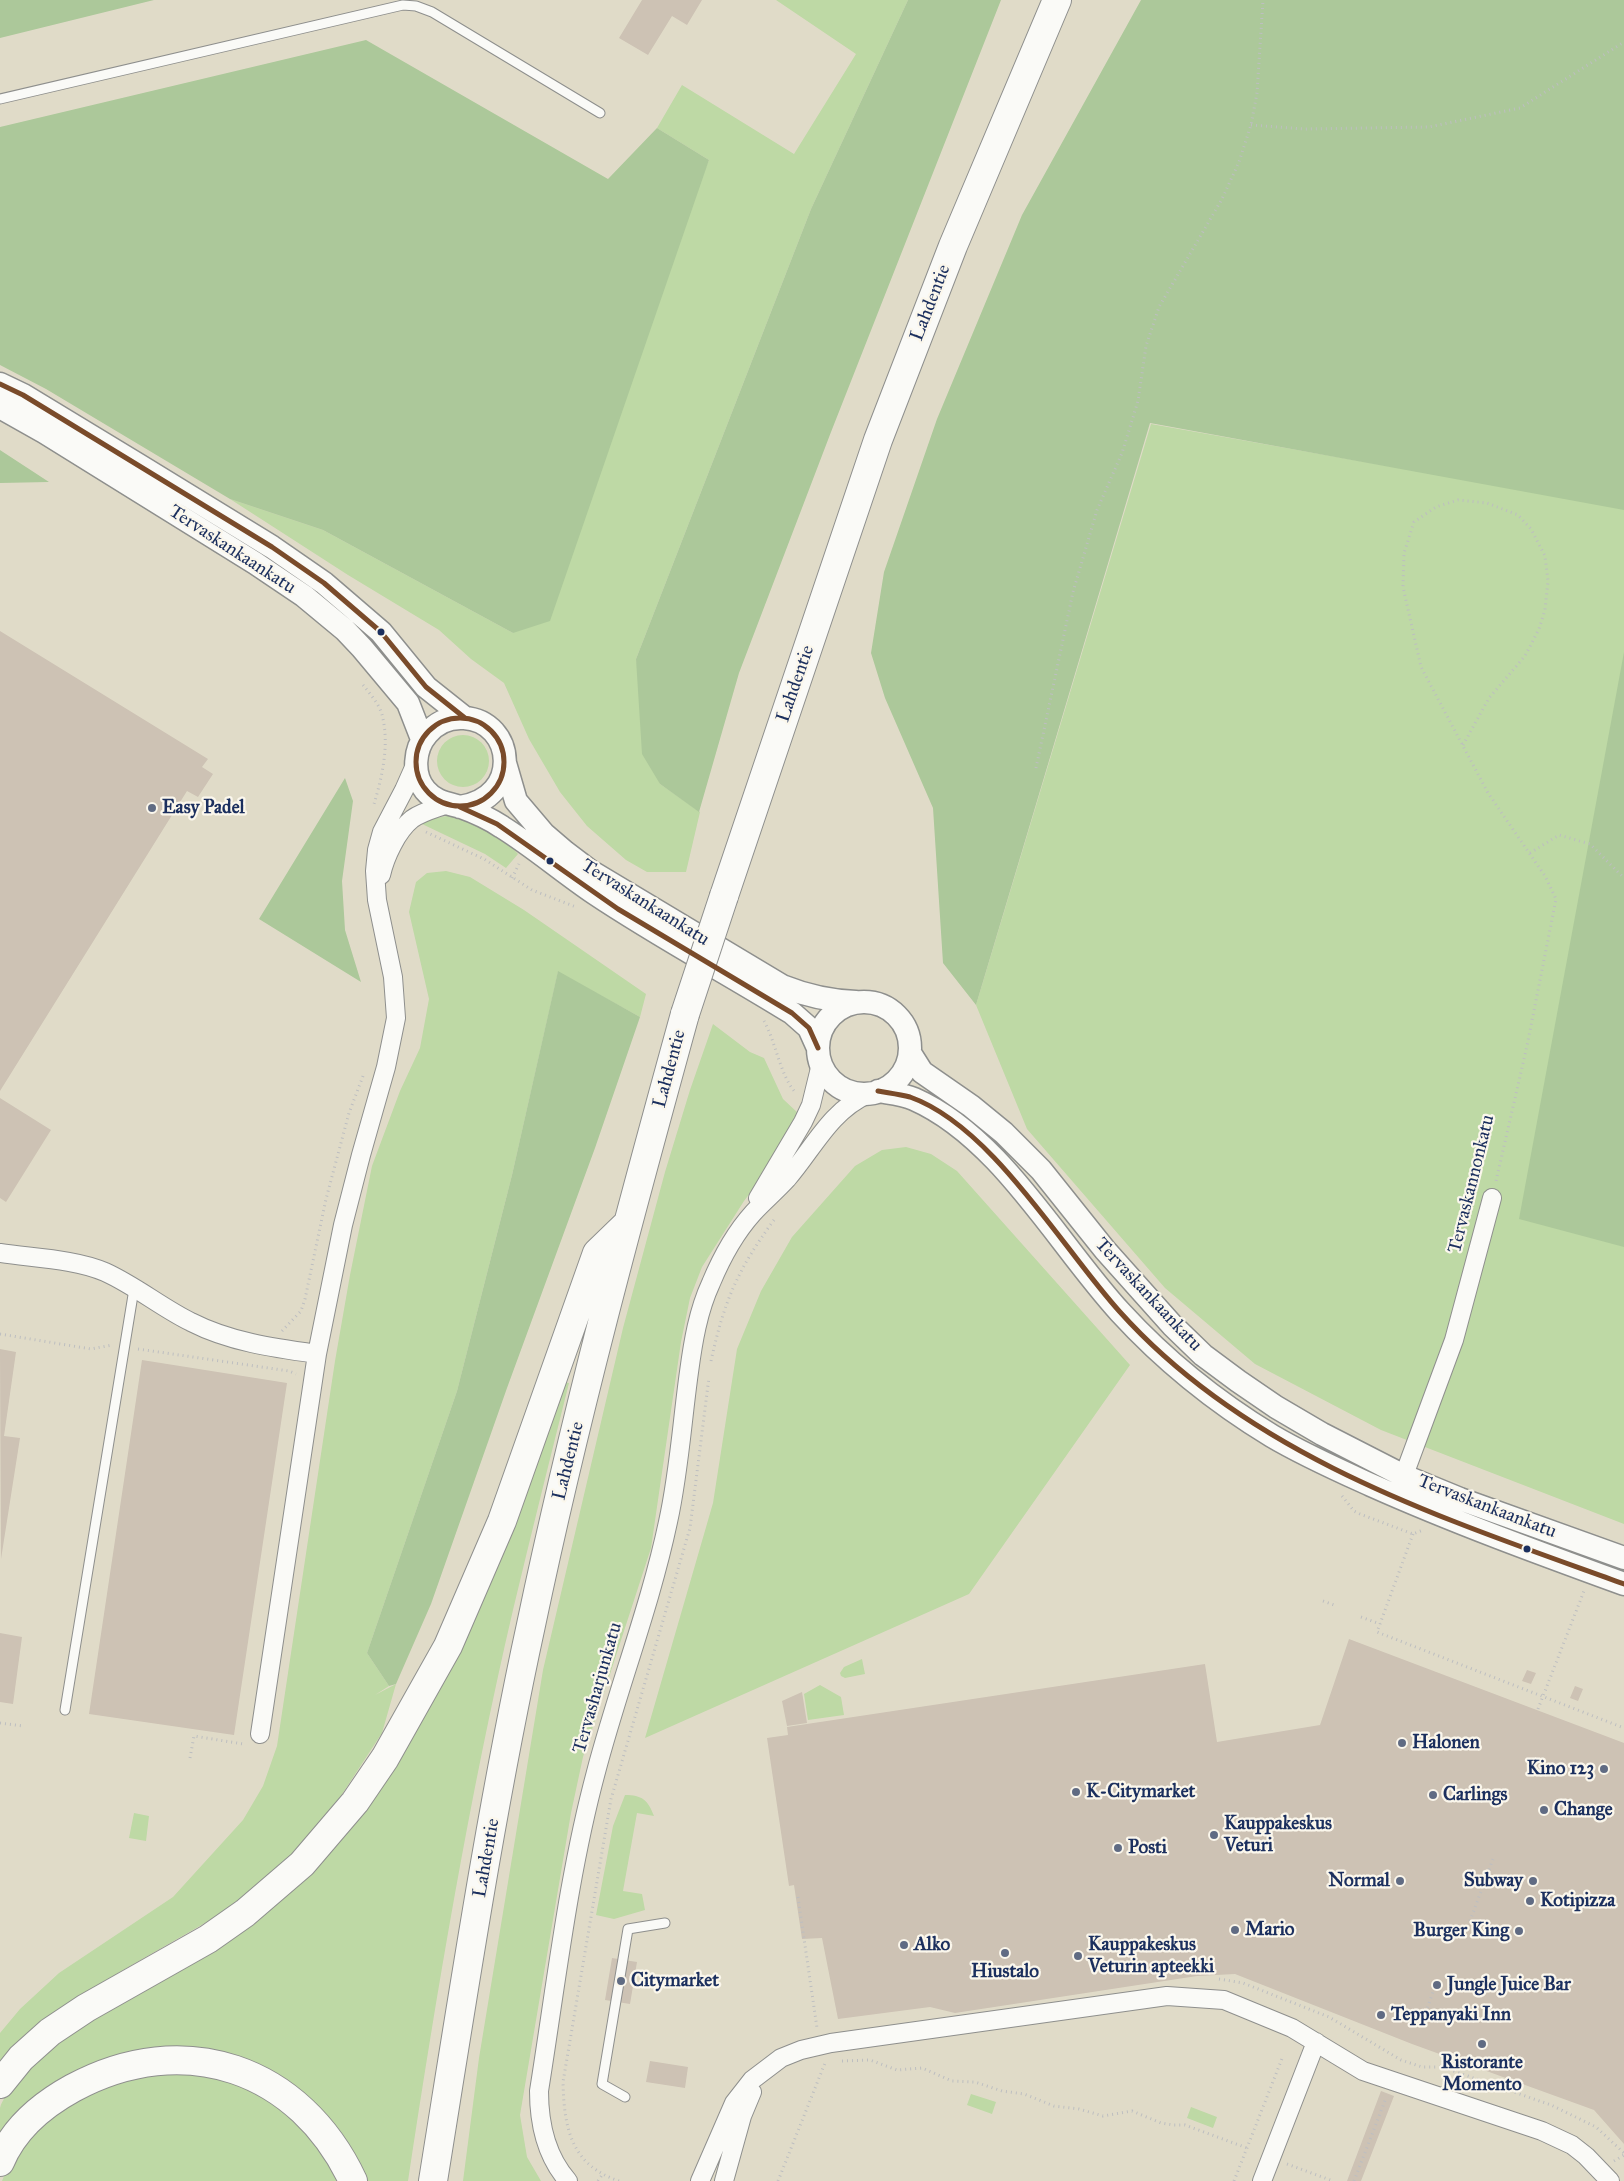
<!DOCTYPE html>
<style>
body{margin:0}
canvas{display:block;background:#e0dbc8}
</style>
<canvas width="1624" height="2181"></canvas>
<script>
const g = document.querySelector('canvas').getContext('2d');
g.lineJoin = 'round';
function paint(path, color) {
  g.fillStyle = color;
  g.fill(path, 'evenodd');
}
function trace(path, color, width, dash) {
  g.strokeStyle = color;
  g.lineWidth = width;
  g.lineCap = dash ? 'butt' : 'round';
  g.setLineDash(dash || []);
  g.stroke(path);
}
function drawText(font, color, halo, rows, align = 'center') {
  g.font = font + ' "IM FELL Great Primer",serif';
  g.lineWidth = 4.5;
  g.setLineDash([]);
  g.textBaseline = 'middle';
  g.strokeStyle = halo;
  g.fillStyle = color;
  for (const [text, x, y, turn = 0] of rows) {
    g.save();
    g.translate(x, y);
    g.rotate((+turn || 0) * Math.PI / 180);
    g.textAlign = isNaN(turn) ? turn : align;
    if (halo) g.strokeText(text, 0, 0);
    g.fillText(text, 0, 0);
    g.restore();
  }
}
const green = new Path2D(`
 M776,0H908L811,209L636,659L660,784L700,812L686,872H647L626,860L587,826L560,792L529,739L504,683L471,659L439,630L348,575L230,499L323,530L513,633L709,160L657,128L682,85L794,154L856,54Z
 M1151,424L1624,508V1524L1381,1430L1255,1364L1165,1288L1027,1129L976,1005Z
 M437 761a26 26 0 1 1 52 0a26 26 0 1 1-52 0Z
 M451,815C475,818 502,835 518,854L506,868L485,854L422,824L432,819Z
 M446,871L470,877L524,910L646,994L640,1017L558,972L512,1175L457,1391L367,1653L389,1686L375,1695L396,1684L382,1733L320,1828L282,1867L224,1912L118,1973L63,2011L0,2068V2033L20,2009L59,1973L173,1897L243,1820L263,1786L277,1746L335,1361L350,1275L372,1166L400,1091L420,1048L429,999L409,912L416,882L427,873Z
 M713,1024L750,1052L764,1058L783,1099L798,1113L775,1160L744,1201L702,1267L690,1298L681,1342L651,1548L583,1757L571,1813L520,2115L527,2157L541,2181H463L479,2058L543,1670L623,1328L665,1172L690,1090Z
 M906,1147L931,1154L957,1171L1130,1365L969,1594L645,1738L713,1503L737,1349L761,1291L792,1237L855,1166L882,1150Z
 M564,1382L569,1383C550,1459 531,1534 513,1610C469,1798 437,1990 408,2181H367L345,2142L327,2118L168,2048L0,2139C0,2129 0,2118 0,2108C3,2092 42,2056 55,2044L346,1832Z
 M862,1659L865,1674L845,1678L841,1676L840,1673L844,1667Z
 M820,1685L841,1697L844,1715L808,1720L804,1694Z
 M625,1795C642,1795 648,1800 654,1816L637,1813L623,1891L642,1894L645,1910L614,1919L596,1915L613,1826Z
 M134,1813L149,1816L146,1841L129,1838Z
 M182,2072L219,2077L275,2101L318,2143L339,2181H2L10,2162L24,2139L79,2096L147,2074Z
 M971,2094L996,2102L992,2114L967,2105Z
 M1191,2107L1217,2117L1213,2128L1187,2118Z`);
const forest = new Path2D(`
 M0,0H154L0,38Z
 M908,0H1001L831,432L739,673L699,812L660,784L642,754L636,659L811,209Z
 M1141,0H1624V510L1150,423L976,1005L943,963L933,808L885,698L871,653L884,572L937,419L1022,215Z
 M366,40L608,179L657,128L709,160L550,621L513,633L323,530L230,499L46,389L0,365V127Z
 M0,450L3,452L49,482L0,483Z
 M1624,652V1247L1519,1219Z
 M345,778L353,801L342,881L345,930L361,982L259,919Z
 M558,971L640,1017L595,1148L507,1388L431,1604L396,1684L389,1686L367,1653L457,1391L512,1175Z`);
const building = new Path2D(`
 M642,0H702L687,25L672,16L648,55L619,38Z
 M0,631L208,759L202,767L213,774L198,797L187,791L0,1091Z
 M0,1098L51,1130L6,1202L0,1198Z
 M0,1349L16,1352L4,1436L20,1438L1,1559Z
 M142,1360L287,1383L234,1735L89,1714Z
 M0,1633L22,1637L13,1704L0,1702Z
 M1349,1639L1624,1743V2144L1594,2110L1412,2044L1235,1974L1197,1976L955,2013L930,2007L838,2019L822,1938L802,1939L794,1885L789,1886L767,1738L788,1735L787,1727L1205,1664L1217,1742L1320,1725Z
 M1527,1670L1536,1673L1531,1684L1522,1681Z
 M1575,1686L1583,1689L1578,1701L1570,1698Z
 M802,1692L807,1723L787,1726L782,1701Z
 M612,1958L637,1962L630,2004L605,2000Z
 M650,2061L688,2067L685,2088L646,2082Z
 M1381,2091L1394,2096L1361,2181H1347Z`);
const path = new Path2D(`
 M1251,125L1304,129L1429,127L1520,108L1624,42
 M363,685C371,695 381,706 383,719C389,746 382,778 374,804
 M1463,745L1489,698L1525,656L1539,629L1545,610L1548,581L1545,556L1531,529L1518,515L1487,503L1458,500L1436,507L1414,522L1404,553L1403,587L1421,667L1488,793L1545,876L1556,899L1527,1046L1496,1181
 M1036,768L1073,592L1097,510L1122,453L1138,401L1146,346L1159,307L1222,199L1239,162L1251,125L1257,93L1263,0
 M426,832L484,859L532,890L576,907
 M1530,853L1559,835L1590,844L1624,878
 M512,878L519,864
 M764,1021C776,1042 780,1076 796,1093
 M282,1331L301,1311L305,1299L326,1199L349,1113L363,1076
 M0,1334L91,1349L112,1345
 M138,1349L289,1371L296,1374
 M711,1361C724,1301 738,1269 774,1220
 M1342,1496L1354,1511L1360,1514L1413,1534L1423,1530
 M1413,1534L1377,1632L1624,1728
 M1323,1601L1334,1605
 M1361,1617L1380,1624
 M1538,1709L1584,1591
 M0,1723L23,1726
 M190,1758L194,1736L243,1744V1742
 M798,1897L817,2028H818
 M1470,1921L1493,1859
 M1219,1979L1243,1983L1329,2017L1401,2060L1422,2067H1442L1551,2105L1596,2127L1624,2153
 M1424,2017L1437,1981
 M842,2061L870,2060L897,2070L922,2068L952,2081L975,2082L1002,2091L1024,2094L1054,2106L1079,2109L1103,2116L1132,2111L1161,2123L1173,2125H1185L1247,2148
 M1614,2161L1624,2155
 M1287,2164L1333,2181
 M598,2181L602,2175
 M619,2181C571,2165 564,2128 563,2082L611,1799L690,1528L709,1377
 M778,2181L825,2063
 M1234,2181L1283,2056
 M1354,2181L1386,2098`);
const service = new Path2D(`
 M0,99L403,5L416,6L432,12L600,113
 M65,1710L134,1289
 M625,2097L602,2084L628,1929L665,1923`);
const minor = new Path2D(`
 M381,875C385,857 397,831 412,819C422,812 434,809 445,805
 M758,1198L803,1122L811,1105L821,1064
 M0,1253C33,1258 75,1259 105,1272C136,1286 162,1308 191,1322C230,1342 274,1348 317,1354
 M1400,1486L1454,1340L1492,1198
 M260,1734L317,1354L343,1225L361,1155L386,1067L396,1018L393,977L377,900L375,871L377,850L382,832L404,790L416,763
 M568,2181C546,2156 539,2124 539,2091C556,1985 568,1876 596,1772C618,1688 650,1607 668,1522C679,1473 682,1422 689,1372C693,1342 698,1311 711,1283C721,1259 735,1233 753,1213C763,1202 776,1191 787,1179C813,1149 830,1111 868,1094
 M700,2181L734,2103L752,2080L781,2058L801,2050L831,2043L1167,1996L1224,2000L1292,2028L1363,2071L1542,2131L1572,2145L1586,2156L1610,2181
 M724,2181L742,2116L752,2092
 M1262,2181L1316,2042`);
const tertiary = new Path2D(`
 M0,384L23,395L140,466L272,547L324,583L381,632L426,687L465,718
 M0,407L44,432L255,563L304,596L345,630L362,648L408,703L422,739
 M505,763L516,801L544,834L565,852L590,871L782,986C807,996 829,1001 856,1002
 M460,807C523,798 515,721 464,718C449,717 436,723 427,734C414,749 412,774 425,790C435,802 447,803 461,807C475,812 490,819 502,827C534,847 563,872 594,893C658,936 726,972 792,1013L809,1028L818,1048
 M818 1048a46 46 0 1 1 92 0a46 46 0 1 1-92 0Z
 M910,1053L922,1072L971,1106L1004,1133L1041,1170L1105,1250L1172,1325L1203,1355L1238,1381L1276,1407L1322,1434L1404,1476L1460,1499L1624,1558
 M878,1091C889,1093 903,1094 914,1099C1000,1137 1057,1243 1120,1312C1164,1360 1216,1402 1272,1436C1304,1455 1338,1470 1371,1485C1454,1522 1539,1553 1624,1584`);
const trunk = new Path2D(`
 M724,896L878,440L953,246L1057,0
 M0,2084L21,2058L50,2032L86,2008L208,1939L245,1913L302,1864L355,1802L385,1758L448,1646L502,1521L597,1253L627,1224
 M0,2162C14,2128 42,2105 73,2088C184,2028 300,2068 353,2181
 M433,2181C463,1995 491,1809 531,1625C574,1420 629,1217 685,1014`);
const trunkBridge = new Path2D(`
 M685,1014L724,896`);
const bus1 = new Path2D(`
 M0,384L23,395L272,547L324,583L381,632L426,687L465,718
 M416 762a44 44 0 1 1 88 0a44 44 0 1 1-88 0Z
 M460,807L497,824L618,909L792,1013L809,1028L818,1048
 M878,1091C889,1093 899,1094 910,1097C992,1126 1062,1248 1120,1312C1251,1458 1445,1519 1624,1584`);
const markers = [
 [381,632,4.5,"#1b2f5e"],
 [152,808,5,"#606b83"],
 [550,861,4.5,"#1b2f5e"],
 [1527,1549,4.5,"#1b2f5e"],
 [1402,1743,5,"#606b83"],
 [1604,1769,5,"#606b83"],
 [1076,1792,5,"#606b83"],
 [1433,1795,5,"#606b83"],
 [1544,1810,5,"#606b83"],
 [1214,1835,5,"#606b83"],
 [1118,1848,5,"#606b83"],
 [1400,1881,5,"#606b83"],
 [1533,1881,5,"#606b83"],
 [1530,1901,5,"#606b83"],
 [1235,1930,5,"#606b83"],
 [1519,1931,5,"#606b83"],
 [904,1945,5,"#606b83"],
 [1005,1953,5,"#606b83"],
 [1078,1956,5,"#606b83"],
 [621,1981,5,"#606b83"],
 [1437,1985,5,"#606b83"],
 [1381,2015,5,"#606b83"],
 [1482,2044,5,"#606b83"]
];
const streetNames = [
 ["Lahdentie",931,303,-69],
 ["Tervaskankaankatu",232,550,33],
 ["Lahdentie",796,684,-71],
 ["Tervaskankaankatu",645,903,32],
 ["Lahdentie",670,1069,-75],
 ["Tervaskannonkatu",1472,1184,-76],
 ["Tervaskankaankatu",1148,1295,47],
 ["Lahdentie",569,1461,-76],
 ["Tervaskankaankatu",1487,1507,21],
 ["Tervasharjunkatu",598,1688,-74],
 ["Lahdentie",487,1858,-80]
];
const poiNames = [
 ["Easy Padel",162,808],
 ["Halonen",1412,1743],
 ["Kino 123",1594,1769,"right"],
 ["K-Citymarket",1086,1792],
 ["Carlings",1443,1795],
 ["Change",1554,1810],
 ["Kauppakeskus",1224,1824],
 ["Veturi",1224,1846],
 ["Posti",1128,1848],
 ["Normal",1390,1881,"right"],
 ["Subway",1523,1881,"right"],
 ["Kotipizza",1540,1901],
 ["Mario",1245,1930],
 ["Burger King",1509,1931,"right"],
 ["Alko",914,1945],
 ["Kauppakeskus",1088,1945],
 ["Veturin apteekki",1088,1967],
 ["Hiustalo",1005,1972,"center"],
 ["Citymarket",631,1981],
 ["Jungle Juice Bar",1447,1985],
 ["Teppanyaki Inn",1391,2015],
 ["Ristorante",1482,2063,"center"],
 ["Momento",1482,2085,"center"]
];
paint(green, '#bed9a5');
paint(forest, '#acc89a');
paint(building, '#cdc2b4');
trace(service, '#8e8f8d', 11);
trace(minor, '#8e8f8d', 20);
trace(tertiary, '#8e8f8d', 25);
trace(trunk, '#8e8f8d', 30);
trace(path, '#bdbec0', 3, [1, 4]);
trace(service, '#fafaf7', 9);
trace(minor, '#fafaf7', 18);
trace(tertiary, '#fafaf7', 22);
trace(trunk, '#fafaf7', 28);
trace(trunkBridge, '#8e8f8d', 30, []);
trace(trunkBridge, '#fafaf7', 28);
trace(bus1, '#7a4b2a', 5);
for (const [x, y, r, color] of markers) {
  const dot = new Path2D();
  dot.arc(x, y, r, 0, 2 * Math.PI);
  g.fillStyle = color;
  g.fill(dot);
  trace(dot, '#fbf7ec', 2);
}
drawText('19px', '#1b2f5e', '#fbf7ec', streetNames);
drawText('bold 19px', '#1b2f5e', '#fbf7ec', poiNames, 'left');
</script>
